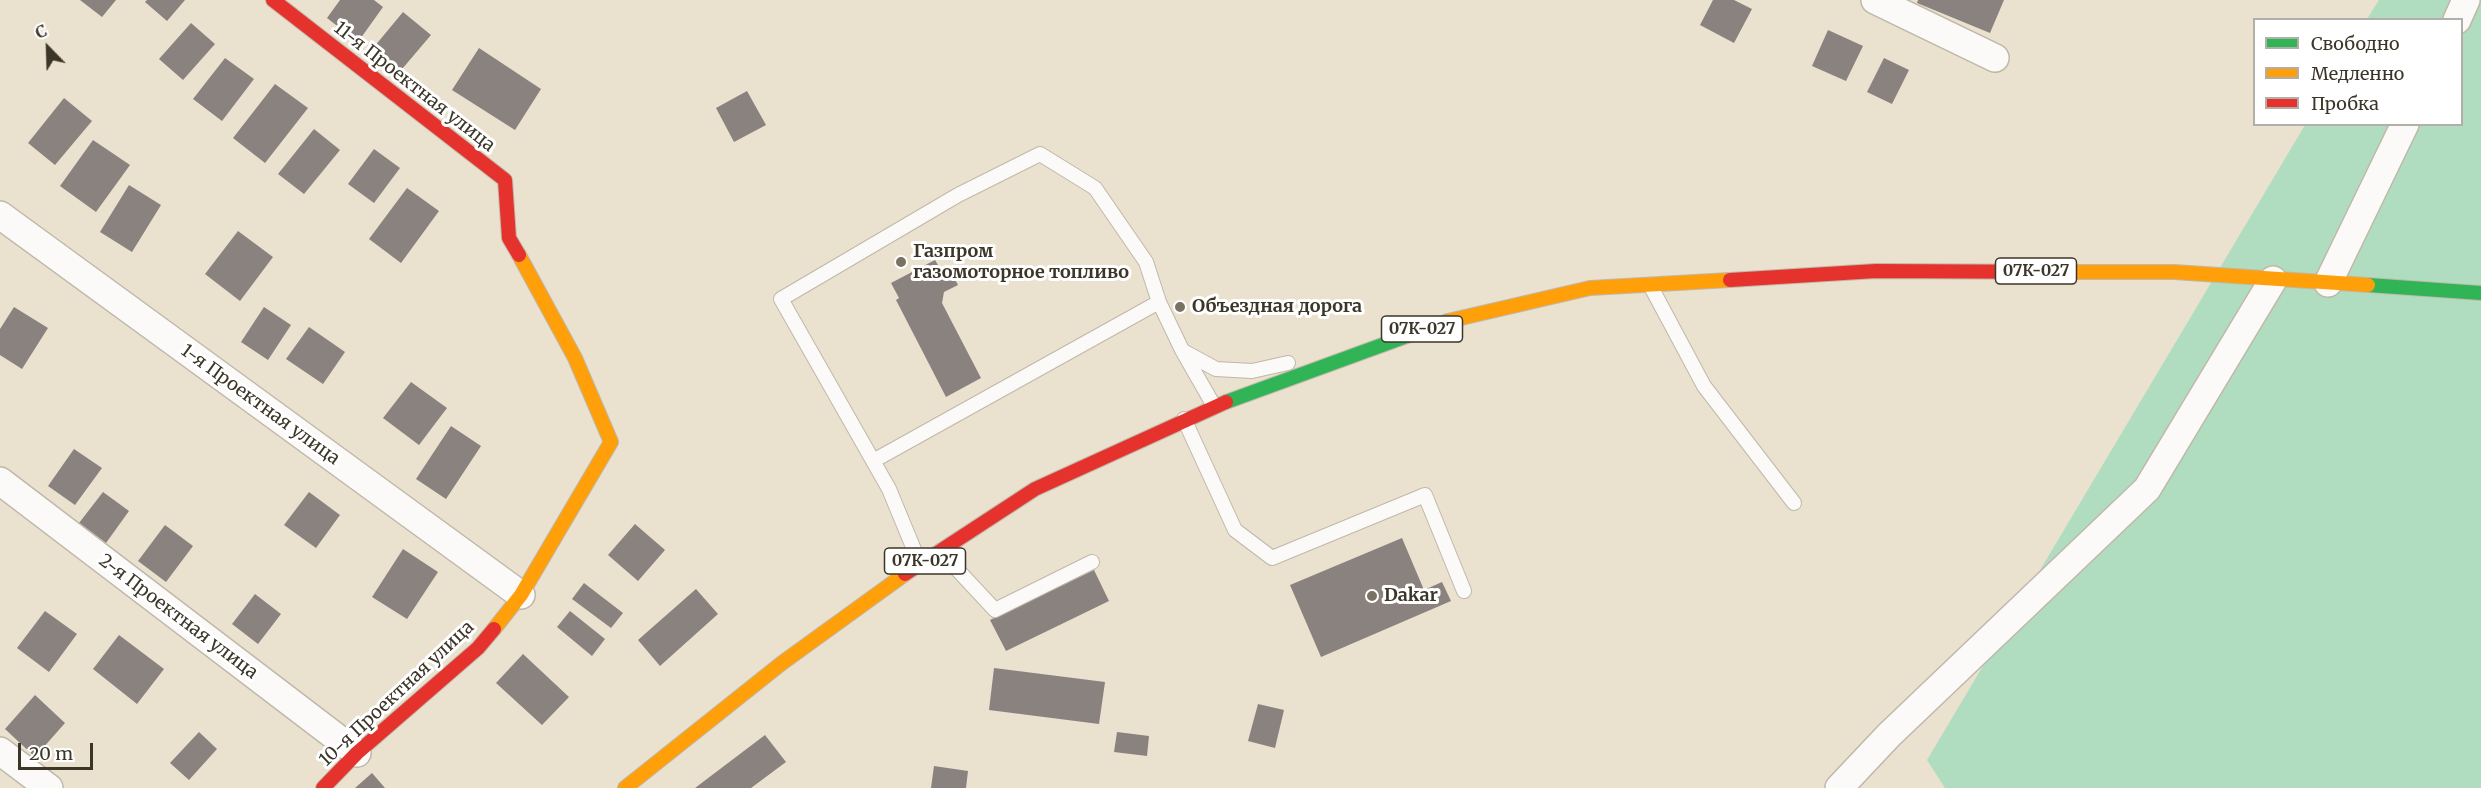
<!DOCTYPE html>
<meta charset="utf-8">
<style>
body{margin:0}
#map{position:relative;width:2481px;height:788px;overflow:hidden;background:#eae1cf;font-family:Merriweather,serif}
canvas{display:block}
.legend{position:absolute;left:2253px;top:18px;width:210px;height:108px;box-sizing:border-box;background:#fff;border:2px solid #b1afa9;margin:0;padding:8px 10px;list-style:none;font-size:18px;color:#3c3629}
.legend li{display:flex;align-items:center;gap:12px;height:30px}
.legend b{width:30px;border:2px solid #b1afa9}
.north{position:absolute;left:18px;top:18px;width:60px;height:60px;-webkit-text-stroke:4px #fff;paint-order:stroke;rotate:337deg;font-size:16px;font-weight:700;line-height:24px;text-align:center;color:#3c3629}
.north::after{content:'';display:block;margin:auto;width:21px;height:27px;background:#3c3629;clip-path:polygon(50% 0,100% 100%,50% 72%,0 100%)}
.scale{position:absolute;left:18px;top:743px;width:75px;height:27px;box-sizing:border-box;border:3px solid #3c3629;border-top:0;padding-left:8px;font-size:18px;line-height:21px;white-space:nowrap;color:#3c3629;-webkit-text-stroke:4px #fff;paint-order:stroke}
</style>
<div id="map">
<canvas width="2481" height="788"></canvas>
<ul class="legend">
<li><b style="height:8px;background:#30b455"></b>Свободно</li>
<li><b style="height:8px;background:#ff9f0a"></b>Медленно</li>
<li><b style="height:8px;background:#e5322d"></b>Пробка</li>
</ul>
<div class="north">С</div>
<div class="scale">20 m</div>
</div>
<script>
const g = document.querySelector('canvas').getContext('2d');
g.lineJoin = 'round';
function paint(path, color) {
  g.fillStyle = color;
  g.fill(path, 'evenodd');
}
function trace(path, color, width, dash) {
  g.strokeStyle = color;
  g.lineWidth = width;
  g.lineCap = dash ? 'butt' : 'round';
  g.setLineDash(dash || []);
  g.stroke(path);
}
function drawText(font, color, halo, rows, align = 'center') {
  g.font = font + ' Merriweather,serif';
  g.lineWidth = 6;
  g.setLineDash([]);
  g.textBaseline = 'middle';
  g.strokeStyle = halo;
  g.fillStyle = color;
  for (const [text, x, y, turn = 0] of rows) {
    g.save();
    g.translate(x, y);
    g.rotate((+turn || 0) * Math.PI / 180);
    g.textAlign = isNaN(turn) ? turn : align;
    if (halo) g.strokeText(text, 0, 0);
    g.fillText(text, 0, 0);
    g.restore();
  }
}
const green = new Path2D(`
 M2379,0H2481V788H1945L1927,760L2305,125L2462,124V20L2367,19Z`);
const building = new Path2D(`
 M80,0H116L102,17Z
 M147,0H185L167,21L145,2Z
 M340,0H374L383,7L358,42L327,18Z
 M1713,0H1734L1752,9L1734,43L1700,25Z
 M1918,0H2004L1990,33L1917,3Z
 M403,12L431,35L397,75L369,53Z
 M191,23L215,44L183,80L159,59Z
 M1828,30L1863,46L1846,81L1812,66Z
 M479,48L541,89L515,130L452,90Z
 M225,58L254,79L222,121L193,99Z
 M1884,58L1909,70L1892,104L1867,92Z
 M275,84L308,108L265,163L233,138Z
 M747,91L766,125L734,142L716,108Z
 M64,98L92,121L55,165L28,143Z
 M314,129L340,150L304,194L278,174Z
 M93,140L130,165L96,212L60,186Z
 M374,149L400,168L374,203L348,184Z
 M129,185L161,205L132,252L100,232Z
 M407,188L439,211L401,263L369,239Z
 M238,231L273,257L240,301L205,274Z
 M935,260L941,270L948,266L958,285L944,292L942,303L981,378L946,397L896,300L899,298L891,283Z
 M14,307L48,328L22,369L0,355V329Z
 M264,307L291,325L268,360L241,342Z
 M309,327L345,352L323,384L286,359Z
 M411,382L447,408L419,445L383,418Z
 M451,426L481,446L446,499L416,479Z
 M74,449L102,468L75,505L48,486Z
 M103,492L129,511L106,543L79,523Z
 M309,492L340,515L316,548L284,525Z
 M635,524L665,550L638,581L608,555Z
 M165,525L193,546L166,582L138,561Z
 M1402,538L1424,590L1442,582L1451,601L1321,657L1290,585Z
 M403,549L438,572L407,619L372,597Z
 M1094,570L1109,601L1006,651L990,620Z
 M584,583L623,613L611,628L572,599Z
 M696,589L718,614L660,666L638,640Z
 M255,594L281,614L258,644L232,624Z
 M45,611L77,634L49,672L17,648Z
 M570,611L605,639L592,656L557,627Z
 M119,635L164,669L137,704L93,669Z
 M523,654L569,697L542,725L496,683Z
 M994,668L1105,682L1099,724L989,710Z
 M35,695L65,723L35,757L5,729Z
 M1258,704L1284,710L1275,748L1248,741Z
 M199,732L217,749L189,780L170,763Z
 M1117,732L1149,736L1147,756L1114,752Z
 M765,735L786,762L751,788H695Z
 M934,766L968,771L966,788H931Z
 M372,773L385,788H355Z`);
const lane = new Path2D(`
 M1650,285L1704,386L1794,503
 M1183,351L1216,369L1252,371L1288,363
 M1184,419L1235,530L1272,558L1425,495L1464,591
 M873,461L1159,302
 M940,551L995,610L1092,562
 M920,564L889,489L781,299L958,195L1040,154L1095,188L1146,262L1159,302L1182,350L1214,406`);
const street = new Path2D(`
 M1875,0L1995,58
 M2457,20L2466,0
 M0,215L521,595
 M2328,283L2405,124
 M0,481L357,753
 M0,751L49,788
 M1839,788L1889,735L2147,489L2273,280`);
const fast = new Path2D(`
 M2368,285L2481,293
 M1226,402L1448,321`);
const slow = new Path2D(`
 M2070,272H2174L2368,285
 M1448,321L1590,288L1730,280
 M494,629L521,595L611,442L575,358L519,255
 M625,788L782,663L905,574`);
const jam = new Path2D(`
 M273,0L505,180L509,238L519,255
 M1730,280L1876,271L2070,272
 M905,574L1035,489L1226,402
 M323,788L357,753L478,648L494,629`);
const markers = [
 [901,262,6,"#797263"],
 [1180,307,6,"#797263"],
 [1372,596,6,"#797263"]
];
const shields = [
 [2036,271,81],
 [1422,329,81],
 [925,561,81]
];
const shieldNames = [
 ["07К-027",2036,271],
 ["07К-027",1422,329],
 ["07К-027",925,561]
];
const streetNames = [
 ["11-я Проектная улица",414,87,38],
 ["1-я Проектная улица",260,405,36],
 ["2-я Проектная улица",178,617,37],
 ["10-я Проектная улица",397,694,-43]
];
const poiNames = [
 ["Газпром",913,252],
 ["газомоторное топливо",913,273],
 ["Объездная дорога",1192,307],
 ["Dakar",1384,596]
];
paint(green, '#b0ddc0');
paint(building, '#8a827f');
trace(lane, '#bfb8aa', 16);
trace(street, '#bfb8aa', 30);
trace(fast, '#bfb8aa', 16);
trace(slow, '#bfb8aa', 16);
trace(jam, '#bfb8aa', 16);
trace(lane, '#fcfaf8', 14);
trace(street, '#fcfaf8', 27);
trace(fast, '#30b455', 14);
trace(slow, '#ff9f0a', 14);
trace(jam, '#e5322d', 14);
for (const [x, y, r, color] of markers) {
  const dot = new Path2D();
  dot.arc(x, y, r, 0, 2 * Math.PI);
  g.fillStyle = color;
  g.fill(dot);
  trace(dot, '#fff', 2);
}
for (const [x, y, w] of shields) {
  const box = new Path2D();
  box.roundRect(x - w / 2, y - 13, w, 26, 4.5);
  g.fillStyle = '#fff';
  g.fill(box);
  trace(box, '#3c3629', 1.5);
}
drawText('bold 16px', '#3c3629', null, shieldNames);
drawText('18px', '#3c3629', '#fff', streetNames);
drawText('bold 18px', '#3c3629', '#fff', poiNames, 'left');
</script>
